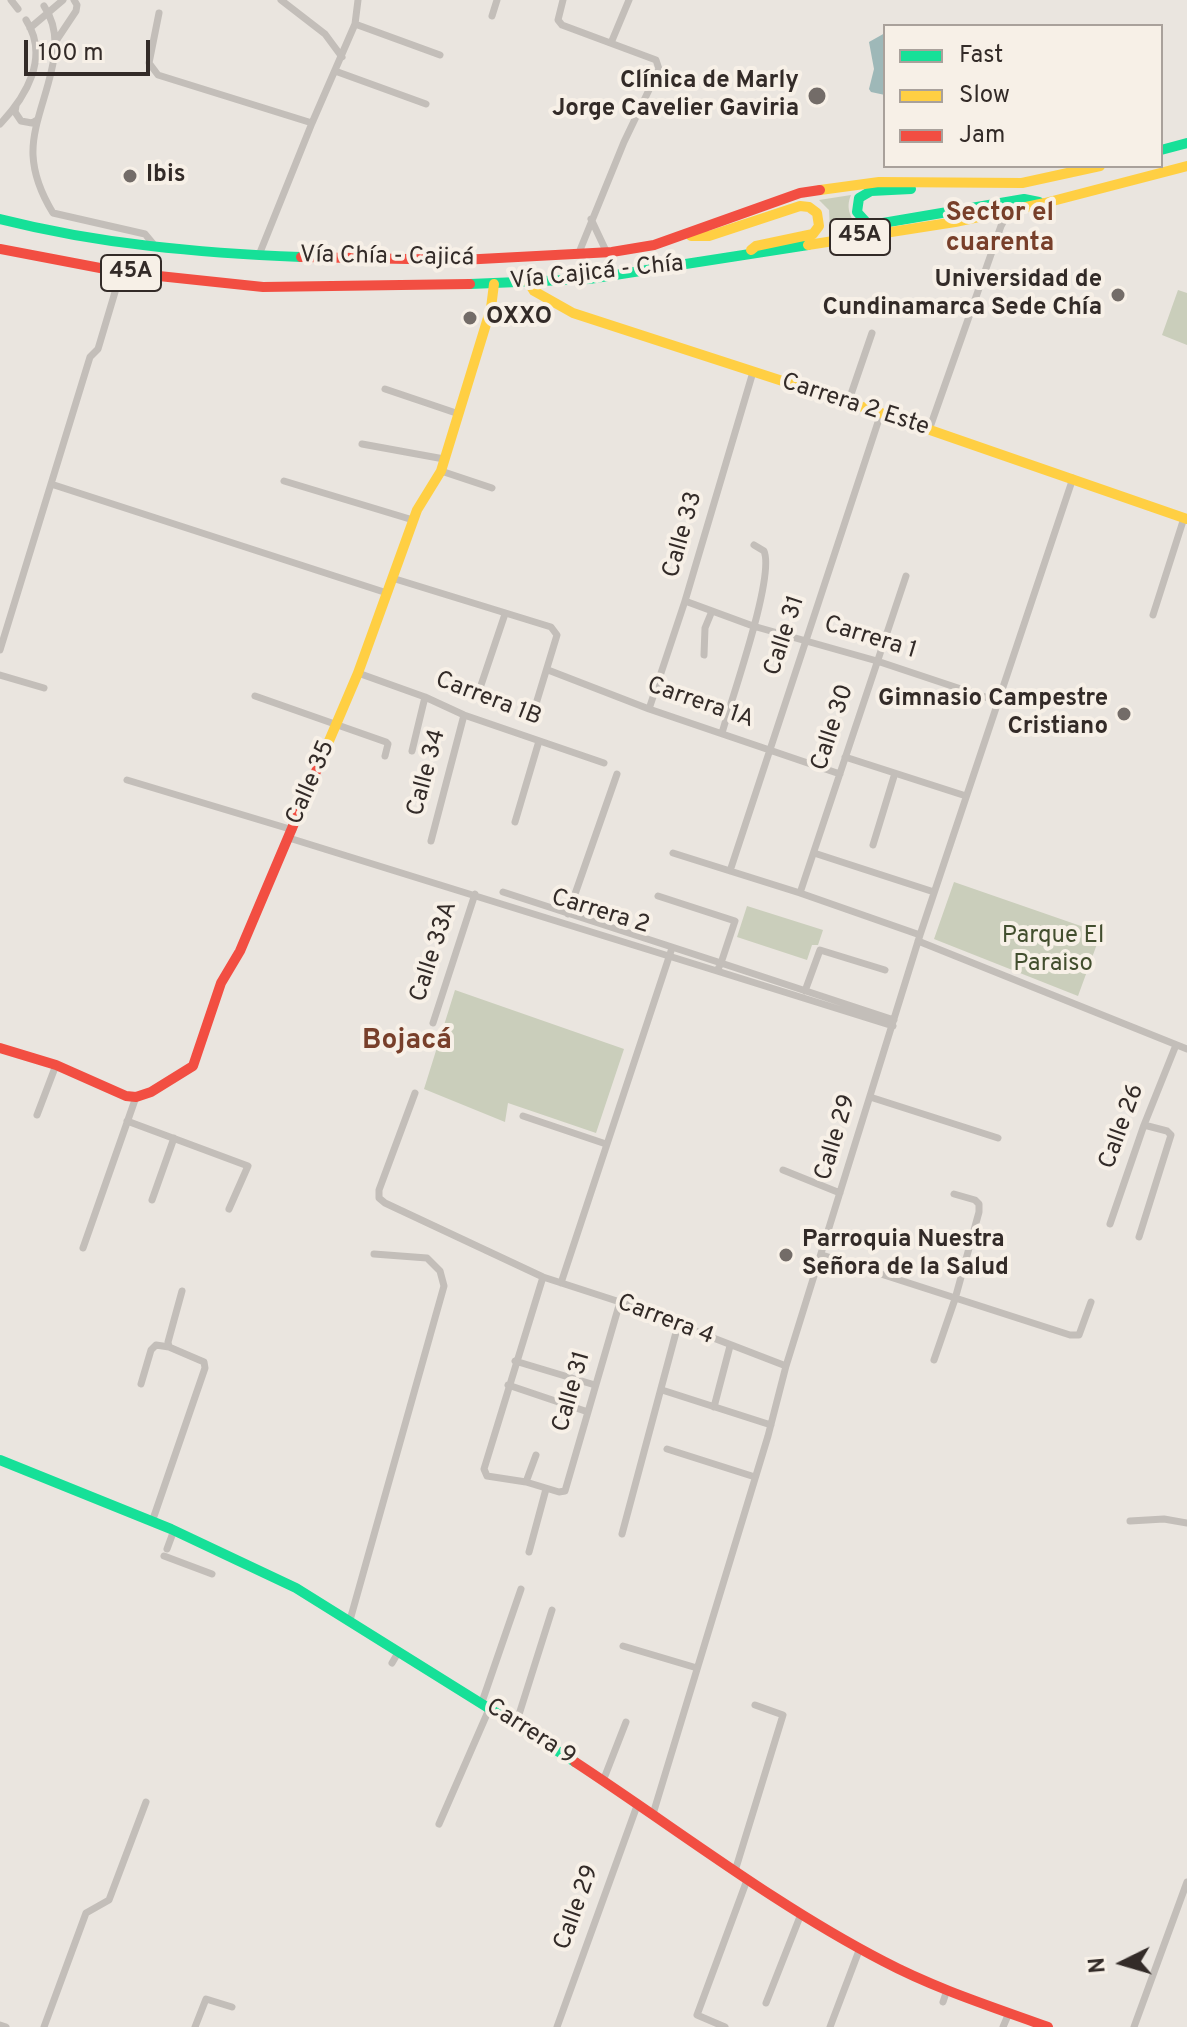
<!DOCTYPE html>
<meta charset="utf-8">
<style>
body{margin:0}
#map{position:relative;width:1187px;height:2027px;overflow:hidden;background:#eae5df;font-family:Overpass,sans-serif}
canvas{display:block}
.legend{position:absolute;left:883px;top:24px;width:280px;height:144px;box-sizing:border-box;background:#f7f0e7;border:2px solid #a9a19b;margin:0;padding:10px 14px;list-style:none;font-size:24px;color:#332b28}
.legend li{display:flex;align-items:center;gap:16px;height:40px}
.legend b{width:40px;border:2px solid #a9a19b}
.north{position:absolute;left:1083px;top:1923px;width:80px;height:80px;-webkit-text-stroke:6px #f7f0e7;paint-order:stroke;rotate:265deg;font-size:22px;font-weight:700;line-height:32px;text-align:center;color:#332b28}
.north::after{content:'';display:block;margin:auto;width:28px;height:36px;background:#332b28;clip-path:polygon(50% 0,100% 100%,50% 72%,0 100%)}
.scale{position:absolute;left:24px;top:40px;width:126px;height:36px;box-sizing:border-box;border:4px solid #332b28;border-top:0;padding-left:10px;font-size:24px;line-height:28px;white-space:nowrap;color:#332b28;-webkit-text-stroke:6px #f7f0e7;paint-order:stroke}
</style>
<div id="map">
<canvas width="1187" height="2027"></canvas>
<ul class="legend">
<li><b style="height:10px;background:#16e098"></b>Fast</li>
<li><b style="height:10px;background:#ffcf43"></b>Slow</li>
<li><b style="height:10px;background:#f24e42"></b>Jam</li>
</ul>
<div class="north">N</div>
<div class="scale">100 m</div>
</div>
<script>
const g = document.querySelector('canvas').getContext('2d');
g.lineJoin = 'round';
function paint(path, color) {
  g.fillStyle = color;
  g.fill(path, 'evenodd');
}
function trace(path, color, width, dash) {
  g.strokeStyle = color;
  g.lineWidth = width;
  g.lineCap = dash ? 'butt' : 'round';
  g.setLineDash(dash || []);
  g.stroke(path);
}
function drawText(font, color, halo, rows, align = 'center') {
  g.font = font + ' Overpass,sans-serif';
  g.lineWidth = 8;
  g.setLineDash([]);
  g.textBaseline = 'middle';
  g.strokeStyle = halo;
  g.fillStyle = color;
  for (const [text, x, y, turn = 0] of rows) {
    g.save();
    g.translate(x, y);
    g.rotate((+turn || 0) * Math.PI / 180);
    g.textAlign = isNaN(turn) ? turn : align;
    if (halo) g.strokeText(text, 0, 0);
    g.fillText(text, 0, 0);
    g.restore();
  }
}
const green = new Path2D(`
 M851,195C845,209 851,219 860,229L830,231L829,210L819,200Z
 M1178,290L1187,293V345L1162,335Z
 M954,882L1101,933L1078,996L934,939Z
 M747,906L823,930L818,945H812L807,960L737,937Z
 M455,990L624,1049L596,1133L508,1103L505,1122L424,1089Z`);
const water = new Path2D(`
 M885,33V95L871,92L869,89L874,69L869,42Z`);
const street = new Path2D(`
 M11,0L18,9
 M281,0L325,34L342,57
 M563,0L558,20L562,25L656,60L659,69L624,142L578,255
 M44,6C75,52 31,107 33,155C34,177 42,195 53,213L145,234L155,246
 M159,13L149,63L158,75L312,123
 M492,16L497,0
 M355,24L440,55
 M30,28L63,0
 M611,43L629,0
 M54,44L76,11L77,5L74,0
 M335,71L426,104
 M16,106L15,112L21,121L32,123L37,120
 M0,124C26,97 50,57 26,20
 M591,219L607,253
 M259,255L312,123L355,24L358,0
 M385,389L459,414
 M848,403L872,333
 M929,430L1001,226L1009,211
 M362,444L444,459
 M441,471L492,488
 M284,481L413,520
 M51,484L387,593
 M392,578L551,627L557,635L532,717
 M685,601L753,626L877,661L997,701
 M1153,615L1184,518
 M0,650L90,357L98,349L121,272
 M704,655L705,628L712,611
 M548,670L649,709L840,774
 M358,673L425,697L464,715L604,763
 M0,675L44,688
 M255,696L386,742L388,744L385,756
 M477,697L505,614
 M649,709L685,601L753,372
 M722,733C731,700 775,577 764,551L754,545
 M412,751L425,697
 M845,757L966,796
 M127,780L293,830
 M515,822L539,741
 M289,838L717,971L721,963L894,1020
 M431,841L464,715
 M873,845L895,773
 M673,853L800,893L920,935
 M814,853L934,892
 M730,871L881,413
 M503,892L721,963L735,921L658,896
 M800,893L906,576
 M568,914L617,774
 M918,941L1187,1049
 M717,971L893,1026
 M805,991L820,950L885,970
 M433,1023L475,894
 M415,1093L379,1190V1198L385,1203L543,1277L620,1302L786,1366
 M870,1097L998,1138
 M37,1115L56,1065
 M523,1116L606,1144
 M127,1121L248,1166L229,1209
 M783,1170L840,1193
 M152,1200L174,1138
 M1110,1224L1144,1125L1176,1045
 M1139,1237L1171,1135L1167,1131L1144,1125
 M83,1248L136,1097
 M822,1255L1070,1335H1079L1091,1302
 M543,1277L484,1469L487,1476L526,1482L559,1492L565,1491L620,1302
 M561,1283L671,951
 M169,1347L168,1342L182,1291
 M934,1360L955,1299L979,1212V1204L975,1200L954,1194
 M515,1361L595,1385
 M141,1384L151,1350L156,1345L169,1347L204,1362L205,1368L152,1522
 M508,1385L588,1412
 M662,1390L771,1425
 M714,1407L730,1346
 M667,1449L755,1477
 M526,1482L536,1455
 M1130,1521L1164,1519L1187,1523
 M622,1534L678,1325
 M167,1549L174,1530
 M529,1552L546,1489
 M164,1556L212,1574
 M350,1620L444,1286L440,1271L427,1258L374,1254
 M623,1646L697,1668
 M392,1663L399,1651
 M482,1702L521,1589
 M516,1724L552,1610
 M603,1781L626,1722
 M653,1814L768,1436L786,1366L920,935L1073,478
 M439,1824L490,1707
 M735,1871L783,1715L755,1705
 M943,2002L947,1990
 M766,2003L801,1914
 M0,2025L6,2027
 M44,2027L86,1913L109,1900L146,1802
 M195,2027L206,1999L232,2007
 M557,2027L638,1803
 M725,2027L697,2015L747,1880
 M830,2027L860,1948
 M1003,2027L1009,2013
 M1134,2027L1187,1882`);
const fast = new Path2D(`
 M1161,150L1187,143
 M911,189L871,191L859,198L857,212L867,223L877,224L1024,199L1039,202
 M0,219C99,244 199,253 301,257
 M470,284L589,279L808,245
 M0,1460L171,1529L296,1588L575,1762`);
const slow = new Path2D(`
 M820,190L879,182L1022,183L1100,166
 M691,236H709L800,206L809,207L817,213L819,226L813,234L756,246L751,250
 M808,245L955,222L1045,203L1187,166
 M529,283L534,291L573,313L881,413L1187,519
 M326,748L358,673L417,510L441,471L491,308L494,284`);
const jam = new Path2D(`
 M0,249L121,272L263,287L470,284
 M301,257L461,260L612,252L654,245L800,193L820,190
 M0,1048L56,1065L126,1096L136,1097L151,1092L193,1066L221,983L240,951L326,748
 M575,1762C677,1829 775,1905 883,1961C936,1989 993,2007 1048,2027`);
const markers = [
 [817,96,10,"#736c68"],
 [130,176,8,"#736c68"],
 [1118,295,8,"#736c68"],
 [470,318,8,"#736c68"],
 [1124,714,8,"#736c68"],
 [786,1255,8,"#736c68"]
];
const shields = [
 [860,237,60],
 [131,273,60]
];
const shieldNames = [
 ["45A",860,237],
 ["45A",131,273]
];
const poiNames = [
 ["Clínica de Marly",799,82],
 ["Jorge Cavelier Gaviria",799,110],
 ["Ibis",146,176,"left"],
 ["Universidad de",1102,281],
 ["Cundinamarca Sede Chía",1102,309],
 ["OXXO",486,318,"left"],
 ["Gimnasio Campestre",1108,700],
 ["Cristiano",1108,728],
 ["Parroquia Nuestra",802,1241,"left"],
 ["Señora de la Salud",802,1269,"left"]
];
const streetNames = [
 ["Vía Chía - Cajicá",387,258,1],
 ["Vía Cajicá - Chía",597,274,-6],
 ["Carrera 2 Este",855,406,18],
 ["Calle 33",684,535,-74],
 ["Calle 31",786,636,-72],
 ["Carrera 1",870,639,17],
 ["Carrera 1B",488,700,21],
 ["Carrera 1A",700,704,19],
 ["Calle 30",834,728,-72],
 ["Calle 34",428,773,-75],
 ["Calle 35",312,783,-67],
 ["Carrera 2",600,913,17],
 ["Calle 33A",435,952,-72],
 ["Calle 26",1123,1127,-70],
 ["Calle 29",837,1138,-73],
 ["Carrera 4",665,1321,21],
 ["Calle 31",573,1392,-74],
 ["Carrera 9",530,1733,33],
 ["Calle 29",578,1908,-70]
];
const parkNames = [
 ["Parque El",1053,937],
 ["Paraiso",1053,965]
];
const neighbourhoodNames = [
 ["Sector el",1000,215],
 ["cuarenta",1000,245]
];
const quarterNames = [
 ["Bojacá",407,1042]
];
paint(green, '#cacebb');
paint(water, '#9eb8b8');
trace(street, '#c3beb9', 7);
trace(fast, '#16e098', 10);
trace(slow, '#ffcf43', 10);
trace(jam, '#f24e42', 10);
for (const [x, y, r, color] of markers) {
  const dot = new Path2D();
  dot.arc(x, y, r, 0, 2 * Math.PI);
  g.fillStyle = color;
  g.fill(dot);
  trace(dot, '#f7f0e7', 3);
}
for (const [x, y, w] of shields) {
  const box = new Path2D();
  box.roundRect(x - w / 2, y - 18, w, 36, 6);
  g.fillStyle = '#f7f0e7';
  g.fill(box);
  trace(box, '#332b28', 2);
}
drawText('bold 22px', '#332b28', null, shieldNames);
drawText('bold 24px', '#332b28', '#f7f0e7', poiNames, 'right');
drawText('24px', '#332b28', '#f7f0e7', streetNames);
drawText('24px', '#424e2e', '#f7f0e7', parkNames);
drawText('bold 26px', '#783f2a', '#f7f0e7', neighbourhoodNames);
drawText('bold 28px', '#783f2a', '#f7f0e7', quarterNames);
</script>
